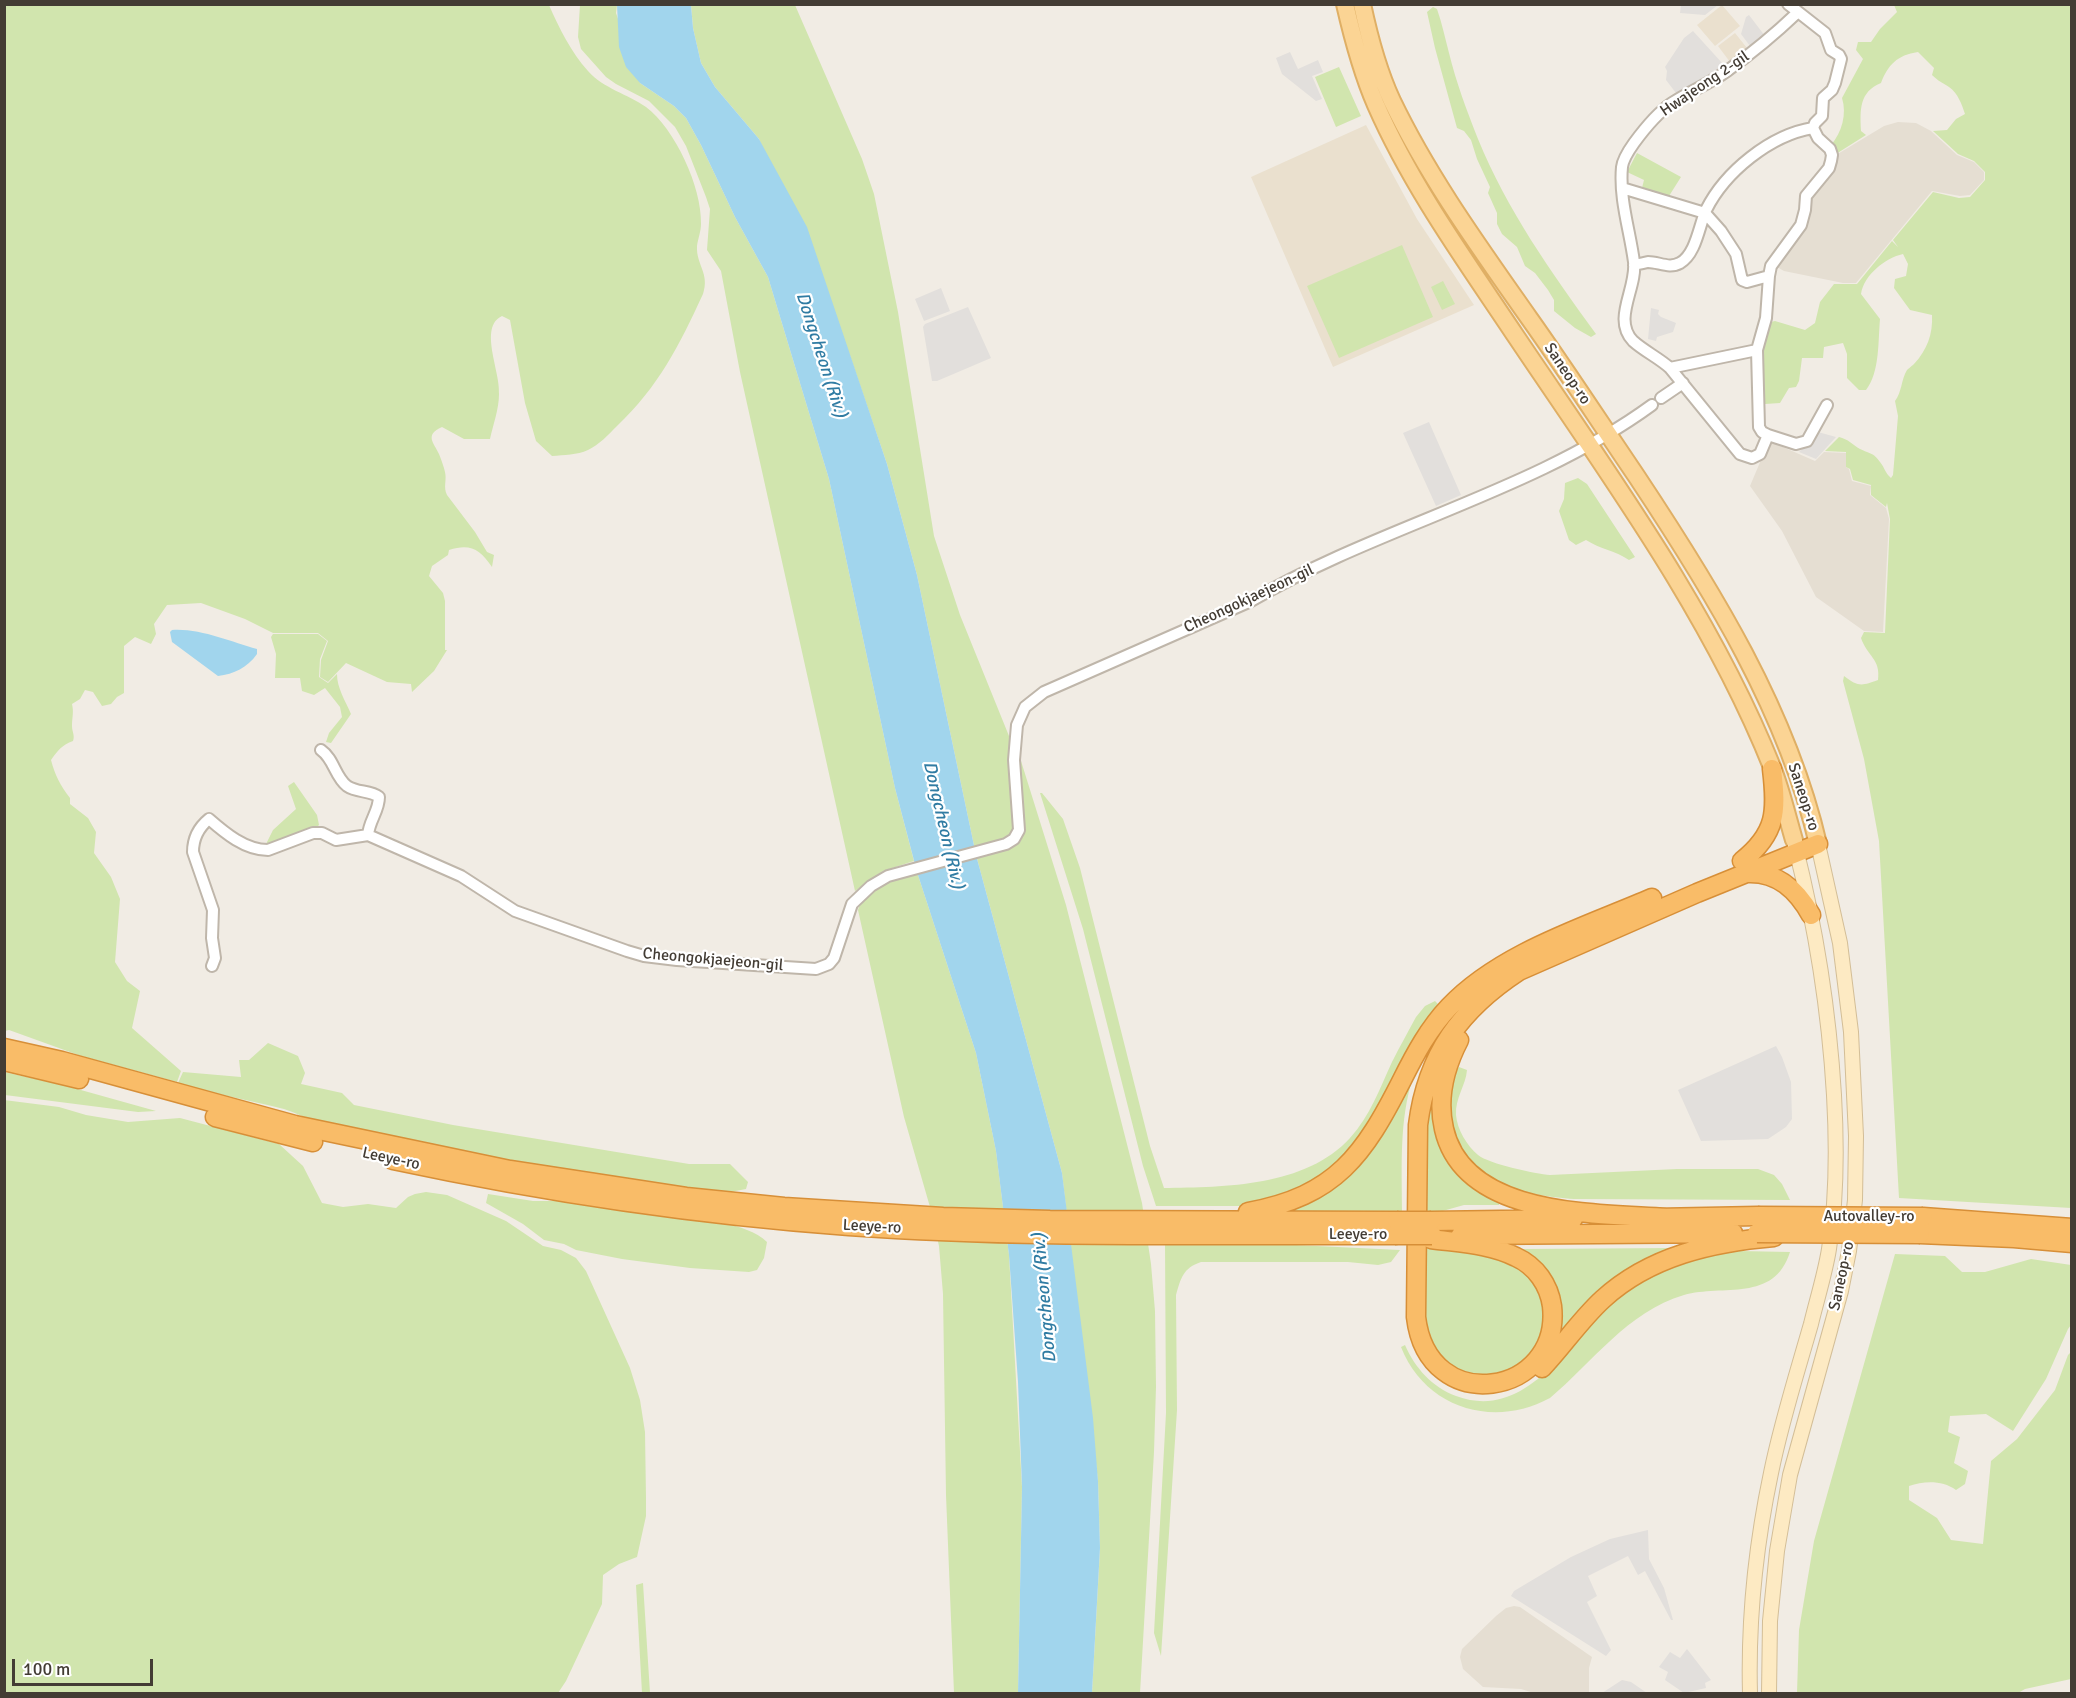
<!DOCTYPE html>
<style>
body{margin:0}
#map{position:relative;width:2076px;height:1698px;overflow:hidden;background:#f1ece4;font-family:Signika,sans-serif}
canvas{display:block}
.frame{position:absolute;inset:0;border:6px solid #433c34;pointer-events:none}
.scale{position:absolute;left:12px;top:1659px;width:141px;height:27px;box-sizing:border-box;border:3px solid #433c34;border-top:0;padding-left:8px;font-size:18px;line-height:21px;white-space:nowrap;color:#433c34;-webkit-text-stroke:4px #fff;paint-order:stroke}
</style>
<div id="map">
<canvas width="2076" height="1698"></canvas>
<div class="frame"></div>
<div class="scale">100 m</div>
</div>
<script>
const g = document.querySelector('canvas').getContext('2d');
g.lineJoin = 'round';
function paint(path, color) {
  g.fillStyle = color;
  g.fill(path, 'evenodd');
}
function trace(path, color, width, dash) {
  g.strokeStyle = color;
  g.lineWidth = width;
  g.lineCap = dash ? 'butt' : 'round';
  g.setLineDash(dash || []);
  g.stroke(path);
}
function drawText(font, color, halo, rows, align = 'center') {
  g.font = font + ' Signika,sans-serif';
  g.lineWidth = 4.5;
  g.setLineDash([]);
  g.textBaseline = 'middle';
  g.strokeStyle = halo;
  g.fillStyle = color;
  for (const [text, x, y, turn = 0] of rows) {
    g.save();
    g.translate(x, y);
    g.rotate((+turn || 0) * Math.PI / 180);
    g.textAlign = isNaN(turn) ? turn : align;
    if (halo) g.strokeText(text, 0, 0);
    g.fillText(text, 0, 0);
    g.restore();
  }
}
const residential = new Path2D(`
 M1898,122L1916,123L1931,131L1957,155L1974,162L1984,172V180L1970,195L1960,196L1932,191L1856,283H1843L1784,271L1777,267L1779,262L1791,248L1804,228L1809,194L1836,155L1884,126Z
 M1769,441L1815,461L1824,452L1846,453V467L1849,469L1852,481L1871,486L1870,495L1886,508L1889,519L1883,632L1864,631L1816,597L1782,531L1750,486Z
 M1514,1606L1520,1607L1592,1657L1589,1668V1693H1534L1521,1689L1483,1687L1463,1669L1460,1657L1462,1649L1496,1616L1506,1608Z`);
const education = new Path2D(`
 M1722,5L1740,26L1715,46L1697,25Z
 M1735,33L1747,48L1730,62L1718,46Z
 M1366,125L1417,219L1474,305L1333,367L1251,177Z`);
const green = new Path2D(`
 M5,4L549,5C559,28 571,52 588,71C604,89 628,94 646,107C675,129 702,187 701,224C701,231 698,239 697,246C696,265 710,273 703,294C679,346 659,386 617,426C609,434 599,445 588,450C577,455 564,455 552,456L536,441L525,403L510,320L502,316C478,327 501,372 499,394C499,409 493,425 490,439H464L442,427C424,435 434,443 439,454C441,459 444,467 445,472C447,480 443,487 447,495L475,532L487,552L494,555L492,567C480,549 470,543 449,550L448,555L432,566L429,576L443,593L445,601V650H447L434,671L412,692L411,684L387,682L346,663L328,682L320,677L321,660L328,641L318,633H273L245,619L201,603L167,605L154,624L156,634L151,644L135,637L124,646V693L117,697L111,704L102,706L93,692L85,690L80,699L72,704C74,712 72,718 72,726C72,732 75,735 73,741C62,745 58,750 51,760C55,775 60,785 70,798V804L88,818L96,832L94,853L111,877L120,899L115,962L127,981L140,991L132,1028L181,1071L177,1082L81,1056L9,1030L5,1031Z
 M580,5H617L616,13L640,83L674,106L686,118L701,145L735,217L768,277L829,479L895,788L914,861L883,871L855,891L740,372L721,271L707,250L710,209L706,197L686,146L675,127L649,101L616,84L606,77L581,49L578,37Z
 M691,5H795L862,159L874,194L898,312L934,536L960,615L1009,736L1011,792L1015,828L1006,847L1020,842L1023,836L1017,762L1021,761L1066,905L1142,1203L1151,1264L1155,1311L1156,1387L1154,1452L1140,1693H1092L1100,1549L1098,1481L1062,1173L976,855L917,575L887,464L849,353L759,139L715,87L701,63L693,28Z
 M1894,5H2071V1208L1899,1198L1879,841L1864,759L1843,681L1844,676C1858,687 1862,686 1878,680C1881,659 1867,656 1861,638L1864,632L1885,633L1890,519L1887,503L1886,507L1871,495V485L1853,480L1850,469L1846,467V452L1825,451L1839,437C1848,439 1853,445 1860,449C1870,454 1873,452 1880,462C1885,468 1885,473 1891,478L1893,475L1898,416L1895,401C1902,392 1901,380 1907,370C1908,369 1913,365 1914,364C1927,350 1933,334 1932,315L1910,310L1894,288L1895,279L1906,276L1908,264L1903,254C1885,258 1864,275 1861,294L1880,319C1878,341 1880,372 1866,390H1859L1847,378V354L1843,343L1824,347L1823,358H1802L1799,381L1796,387L1789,388L1780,403L1765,404L1762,399L1763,349L1771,322L1775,321L1805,330L1815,323L1820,302L1834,284H1857L1892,241L1898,247L1893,240L1933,192L1959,198L1970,197L1985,180V172L1974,161L1958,154L1933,131L1947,130L1956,119L1965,114C1962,105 1958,93 1949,87C1943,83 1938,81 1932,75L1934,68L1918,52C1897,55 1888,65 1881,83C1859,92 1860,110 1861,131L1866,135L1836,154L1831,145C1842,132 1847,114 1842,98L1863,59L1856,50L1858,42H1871L1880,29L1897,12Z
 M1433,7L1437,9C1442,23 1445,38 1449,53C1456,82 1467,111 1478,139C1507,210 1551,272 1596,334L1591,337L1575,328L1554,311V300L1548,290L1535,273L1525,266L1517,247L1502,234L1497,224V213L1488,193L1490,187L1477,159L1471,140L1464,131L1457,128L1435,48L1427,12Z
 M1339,67L1361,116L1336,127L1315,77Z
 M1637,153L1681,177L1669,196L1642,188L1644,180L1627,172Z
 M1402,245L1433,317L1339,358L1307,286Z
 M1443,281L1455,304L1442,310L1431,287Z
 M1578,478L1587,484L1635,557L1629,560C1616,551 1600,549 1586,540L1576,545L1569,540L1559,511L1564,499L1565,483Z
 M273,634H318L327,641L320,659L319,677L328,683L337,674C337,688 345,700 351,714L331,743L326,742L329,733L342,717L340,707L325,688L314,695L302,691L300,678H275L276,654L271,637Z
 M294,782L317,815L319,825L316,828L270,845L266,844L273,830L296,809L288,786Z
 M1040,793H1042L1063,819L1080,868L1150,1146L1164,1188C1225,1187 1305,1187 1350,1138C1370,1116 1380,1088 1392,1062C1400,1046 1408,1032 1416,1017L1425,1006L1435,1001L1438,1004L1415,1037L1370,1124L1345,1157L1317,1180L1262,1202L1240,1206H1156L1143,1166L1083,929Z
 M917,872L976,1053L996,1151L1009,1255L1022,1487L1018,1693H954L946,1495L943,1294L939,1246L930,1207L904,1117L858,910C864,888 897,878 917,872Z
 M268,1043L298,1056L305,1073L301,1084L342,1093L354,1105L453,1125L689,1164H730L748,1182L746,1189L730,1192C593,1178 456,1156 322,1123C309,1120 297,1113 284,1109C249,1100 213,1094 178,1083L183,1072L241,1077L239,1060H249Z
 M1459,1067L1467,1070C1466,1085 1455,1098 1456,1115C1457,1129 1467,1146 1478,1155C1489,1164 1536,1174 1550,1175L1677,1169H1758L1774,1175L1782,1184L1790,1200L1574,1199C1528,1196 1462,1183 1452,1129C1450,1120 1447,1111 1449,1102C1451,1091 1451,1076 1459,1067Z
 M4,1072L63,1085L156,1111L138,1112L5,1095Z
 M1413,1077C1399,1121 1402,1166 1402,1211L1289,1212V1208L1311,1200Z
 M1434,1077L1438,1124L1499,1198V1205H1464L1439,1212H1424L1423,1136Z
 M4,1100L59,1107L86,1115L128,1122L180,1118L279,1144L303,1166L322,1203L343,1207L368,1204L396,1208L408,1197L415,1194L426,1192L447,1195L506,1221L543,1246L561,1250L576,1258L586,1271L630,1368L640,1400L645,1432L646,1498V1516L637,1557L619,1564L603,1575L602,1604L566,1681L558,1693H5Z
 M488,1194L533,1201H559L724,1223C739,1227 756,1231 767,1242L764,1258L757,1270L749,1272L690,1268L622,1259L576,1250L564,1244L544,1240L523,1224L486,1203Z
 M1254,1243L1400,1250L1391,1262L1378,1265L1348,1262H1201C1183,1268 1181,1278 1176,1295L1177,1410L1161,1656L1154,1633L1166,1413L1165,1244Z
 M1453,1248L1505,1258L1533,1277L1546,1307L1538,1348L1510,1375L1462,1377L1426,1345L1422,1249Z
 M1675,1248L1558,1340V1329L1520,1253V1249Z
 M1739,1251L1790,1252C1774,1303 1723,1284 1684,1295C1627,1312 1593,1362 1550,1398C1493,1429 1425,1408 1401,1347L1405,1345C1415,1368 1432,1387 1456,1396C1526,1422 1568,1343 1610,1303C1619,1294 1639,1279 1651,1273C1657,1270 1666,1269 1673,1266C1697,1258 1713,1253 1739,1251Z
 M1895,1254L1945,1256L1962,1272H1985L2031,1259L2071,1265V1325L2068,1329L2046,1379L2013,1431L1986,1414L1950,1416L1948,1432L1960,1437L1954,1463L1968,1471L1965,1484L1956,1490C1942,1480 1924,1481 1909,1486V1500L1937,1518L1951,1540L1983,1544L1991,1461L2017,1439L2055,1390L2068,1355L2071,1352V1679L2025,1689L2018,1693H1797L1799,1630L1814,1541Z
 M643,1583L650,1693H642L636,1585Z`);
const parking = new Path2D(`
 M1681,5V4L1718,5L1705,15L1680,13Z
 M1749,15L1765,36L1750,46L1741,34L1746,17Z
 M1693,31L1723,64L1704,81L1676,93L1666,80L1667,71L1665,67L1684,38Z
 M1290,52L1298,69L1318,60L1323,72L1312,76L1322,99L1316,101L1282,74L1276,58Z
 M941,288L950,311L924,321L915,299Z
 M968,307L991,358L937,381H932L923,327L925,324Z
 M1651,308L1659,310L1658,314L1661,317L1676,323L1673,332L1657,337L1656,341L1648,339Z
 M1429,422L1461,495L1436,506L1403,433Z
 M1818,432L1836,437L1816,459L1799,452Z
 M1776,1046L1782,1057L1791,1082L1792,1119L1786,1127L1768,1139L1701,1141L1678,1090Z
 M1648,1530L1649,1559L1664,1588L1673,1620H1671L1645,1571L1638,1575L1628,1556L1588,1576L1597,1596L1587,1602L1611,1650L1606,1656L1511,1596L1514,1591L1571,1557L1610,1539Z
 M1687,1649L1711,1680L1705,1683L1706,1688L1684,1693L1665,1680L1668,1672L1659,1667L1670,1652L1680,1658Z
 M1622,1680L1631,1682L1647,1693H1602Z`);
const water = new Path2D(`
 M617,5H691L693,28L701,63L715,87L759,139L807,227L887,464L917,575L976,855L1062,1173L1093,1418L1098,1481L1100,1548L1092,1693H1018L1022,1487L1018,1382L1009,1255L996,1151L976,1053L917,872L895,788L829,479L768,277L735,217L701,145L686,118L674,106L640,83L626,67L619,47Z
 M172,630C200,628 231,642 257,649V654C247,668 234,674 218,676L172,642L170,632Z`);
const street = new Path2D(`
 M1788,4L1825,33L1831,50L1839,55L1841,59L1835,83L1832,90L1823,98L1822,116L1815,123L1813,128L1818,138L1830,149L1832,155L1831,161L1829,168L1806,196L1805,210L1801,225L1771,266L1769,276L1766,318L1757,350L1759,427L1762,432L1768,435L1760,454L1752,458L1740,454L1670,368C1659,358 1644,351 1633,341C1612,319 1637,289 1634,262C1630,231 1619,199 1622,167C1623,159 1629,150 1634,143C1645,128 1657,113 1672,103C1690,91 1709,84 1727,71C1752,53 1775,34 1797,13
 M1622,188L1705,213L1721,231L1736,254L1742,280L1747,282L1769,276
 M1634,265C1639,264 1644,263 1648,262C1659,262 1669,269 1680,263C1696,254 1699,226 1706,210C1725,172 1770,135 1813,128
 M1670,368L1757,350
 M1661,398L1683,383
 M1768,435L1796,444L1807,441L1827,405
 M321,750C334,759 335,777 347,786C357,793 370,790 379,797C379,811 369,821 368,835
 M212,966L215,958L212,938L213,910L193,852C193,838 198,828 209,819C225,833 245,850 268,850L313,833H322L336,840L368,835L461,876L515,911L627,951L644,956L677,960L816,969L829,964L834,958L852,904L871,886L888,876L1006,844L1014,839L1019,830L1014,760L1017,725L1025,707L1044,692L1251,601C1379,526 1533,492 1652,405`);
const secondary = new Path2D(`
 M1750,1694C1748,1620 1756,1544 1771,1473C1781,1423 1797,1373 1811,1324C1817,1299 1825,1274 1829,1249C1837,1198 1837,1147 1834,1095C1829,1011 1816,928 1795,845
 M1769,1694L1770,1621L1777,1551L1790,1475L1841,1291L1849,1251L1855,1200L1856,1136L1851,1032L1840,943L1818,844`);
const primary = new Path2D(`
 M1345,4C1353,39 1362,73 1376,105C1412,187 1465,260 1515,335C1607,472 1710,612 1772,767C1781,790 1787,816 1794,840
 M1362,4C1369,37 1378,71 1392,101C1429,178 1480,248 1529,318C1566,370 1601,424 1637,477C1712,590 1787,711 1818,844`);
const highway = new Path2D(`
 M1742,861C1777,833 1777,811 1772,769
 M1748,873C1778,872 1797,890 1811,915
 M1459,1040C1445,1067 1437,1099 1444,1129C1464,1217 1594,1213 1666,1218
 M4,1048L62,1061L295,1125L510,1170L686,1197L784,1207L943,1217L1050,1220L1397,1221
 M4,1061L79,1079
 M215,1117L313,1142
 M393,1160C543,1192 695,1215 849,1226C1030,1239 1213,1234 1395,1235
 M1248,1212C1336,1196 1364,1155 1402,1080C1415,1054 1429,1028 1449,1007C1500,953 1585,927 1652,898
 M1923,1217L2072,1228
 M1655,1218L1758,1216
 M1431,1221L1573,1219
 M1920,1234L2014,1238L2072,1243
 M1461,1235L1733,1233
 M1431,1239C1460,1243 1490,1244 1516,1257C1536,1266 1549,1285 1552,1306C1562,1396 1428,1419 1416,1317L1418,1125C1427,1054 1461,1009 1519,971L1697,893L1818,844
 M1542,1368C1563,1346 1580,1320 1603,1299C1650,1256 1713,1242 1774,1237`);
const highwayBridge = new Path2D(`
 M1758,1216L1923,1217
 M1397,1221H1431
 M1757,1233L1920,1234
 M1395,1235H1432`);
const streetNames = [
 ["Hwajeong 2-gil",1705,84,-34],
 ["Saneop-ro",1567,374,56],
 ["Cheongokjaejeon-gil",1249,599,-25],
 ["Saneop-ro",1803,797,72],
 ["Cheongokjaejeon-gil",713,960,5],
 ["Leeye-ro",391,1159,12],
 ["Autovalley-ro",1869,1217],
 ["Leeye-ro",872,1227,3],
 ["Leeye-ro",1358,1235],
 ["Saneop-ro",1842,1276,-78]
];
const waterNames = [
 ["Dongcheon (Riv.)",821,355,72],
 ["Dongcheon (Riv.)",943,825,77],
 ["Dongcheon (Riv.)",1045,1298,-95]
];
paint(residential, '#e5ded2');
paint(education, '#eae0ce');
paint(green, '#d1e5ae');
paint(parking, '#e2dfdc');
paint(water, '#a1d5ed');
trace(street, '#bfb6aa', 14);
trace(secondary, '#d3be97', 16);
trace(primary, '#dfaf65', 20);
trace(highway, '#d78f38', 21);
trace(street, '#fff', 10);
trace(secondary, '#fdeac3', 14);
trace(primary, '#fbd494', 16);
trace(highway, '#f9bc68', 18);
trace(highwayBridge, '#d78f38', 21, []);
trace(highwayBridge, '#f9bc68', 18);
drawText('16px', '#433c34', '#fff', streetNames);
drawText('italic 18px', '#307ca3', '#fff', waterNames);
</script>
